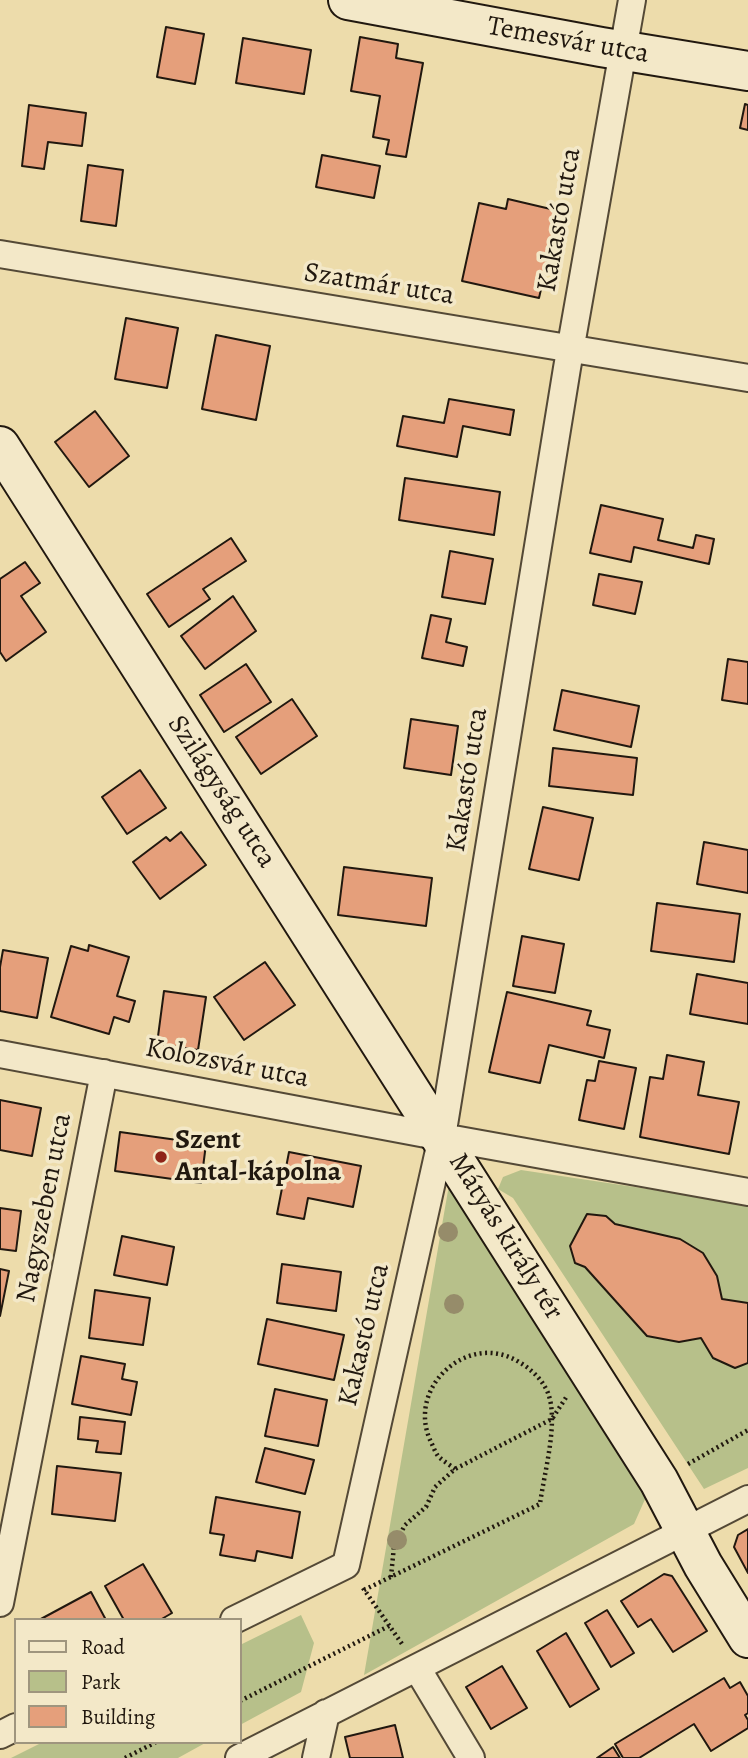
<!DOCTYPE html>
<meta charset="utf-8">
<style>
body{margin:0}
#map{position:relative;width:748px;height:1758px;overflow:hidden;background:#eddcab;font-family:Alegreya,serif}
canvas{display:block}
.legend{position:absolute;left:14px;top:1618px;width:228px;height:126px;box-sizing:border-box;background:#f3e8c8;border:2px solid #9f957e;margin:0;padding:9px 12px;list-style:none;font-size:21px;color:#21180f}
.legend li{display:flex;align-items:center;gap:14px;height:35px}
.legend b{width:35px;border:2px solid #9f957e}
</style>
<div id="map">
<canvas width="748" height="1758"></canvas>
<ul class="legend">
<li><b style="height:9px;background:#f3e8c8"></b>Road</li>
<li><b style="height:19px;background:#b7c08a"></b>Park</li>
<li><b style="height:19px;background:#e59f7b"></b>Building</li>
</ul>
</div>
<script>
const g = document.querySelector('canvas').getContext('2d');
g.lineJoin = 'round';
function paint(path, color) {
  g.fillStyle = color;
  g.fill(path, 'evenodd');
}
function trace(path, color, width, dash) {
  g.strokeStyle = color;
  g.lineWidth = width;
  g.lineCap = dash ? 'butt' : 'round';
  g.setLineDash(dash || []);
  g.stroke(path);
}
function drawText(font, color, halo, rows, align = 'center') {
  g.font = font + ' Alegreya,serif';
  g.lineWidth = 7;
  g.setLineDash([]);
  g.textBaseline = 'middle';
  g.strokeStyle = halo;
  g.fillStyle = color;
  for (const [text, x, y, turn = 0] of rows) {
    g.save();
    g.translate(x, y);
    g.rotate((+turn || 0) * Math.PI / 180);
    g.textAlign = isNaN(turn) ? turn : align;
    if (halo) g.strokeText(text, 0, 0);
    g.fillText(text, 0, 0);
    g.restore();
  }
}
const green = new Path2D(`
 M521,1170L748,1204V1468L704,1489L513,1198L498,1189L503,1177Z
 M450,1179L646,1497L634,1524L364,1675Z
 M301,1615L314,1643L301,1692L240,1725V1645Z
 M43,1742H207L178,1758H11Z`);
const building = new Path2D(`
 M166,27L204,34L195,84L157,77Z
 M360,37L398,44L396,58L423,63L406,157L386,154L389,140L373,137L380,96L351,91Z
 M243,38L311,50L304,94L236,83Z
 M745,104L748,105V130L740,128Z
 M29,105L86,113L82,146L48,142L44,169L22,166Z
 M322,155L380,166L374,198L316,187Z
 M88,165L123,170L116,226L81,221Z
 M508,199L559,211L539,298L462,281L479,203L506,209Z
 M126,318L178,328L167,388L115,379Z
 M216,335L270,346L256,420L202,409Z
 M449,399L514,410L510,435L463,426L457,457L397,446L403,416L444,423Z
 M95,411L129,456L89,487L55,442Z
 M405,478L500,492L494,535L399,520Z
 M601,505L663,519L658,540L693,548L696,535L714,539L709,564L634,547L631,562L590,553Z
 M231,538L246,561L203,589L210,599L169,627L147,594Z
 M450,551L493,559L485,604L442,597Z
 M25,562L40,583L21,596L46,632L6,661L0,652V579Z
 M599,574L642,582L635,614L593,605Z
 M233,596L256,631L205,669L181,636Z
 M431,615L451,619L446,642L467,647L463,666L422,658Z
 M728,659L748,662V704L722,700Z
 M246,664L271,702L224,732L200,695Z
 M562,690L639,706L631,747L554,730Z
 M292,699L317,736L261,774L236,737Z
 M411,719L458,726L451,775L404,768Z
 M553,748L637,758L633,795L549,786Z
 M140,770L166,808L127,834L102,797Z
 M543,807L593,818L579,880L529,869Z
 M181,832L206,865L160,899L133,862L166,837L170,841Z
 M704,842L748,850V893L697,884Z
 M344,867L432,878L426,926L338,915Z
 M657,903L740,914L734,962L651,951Z
 M522,936L564,944L555,993L513,986Z
 M89,945L129,957L117,996L135,1001L129,1022L114,1017L109,1034L51,1017L71,946L88,951Z
 M3,950L48,958L37,1018L0,1011V967Z
 M265,962L295,1005L244,1040L214,997Z
 M697,974L748,983V1024L690,1014Z
 M164,991L206,997L198,1050L157,1044Z
 M507,992L591,1011L587,1025L610,1030L604,1058L549,1045L540,1083L489,1072Z
 M667,1055L704,1062L698,1095L739,1102L729,1154L640,1137L650,1077L663,1079Z
 M599,1061L636,1068L624,1129L579,1120L587,1080L595,1081Z
 M0,1100L41,1108L32,1156L0,1150Z
 M120,1132L206,1144L201,1183L115,1171Z
 M289,1152L361,1166L353,1207L308,1198L304,1219L277,1214Z
 M0,1208L21,1211L16,1251L0,1249Z
 M587,1214L606,1216L615,1224L680,1239L703,1253L717,1276L722,1299L748,1303V1363L735,1368L713,1358L701,1338L679,1342L647,1336L585,1267L575,1263L570,1246Z
 M122,1236L174,1247L167,1285L114,1275Z
 M282,1264L341,1272L336,1311L277,1303Z
 M0,1269L9,1271L0,1316Z
 M95,1290L150,1298L143,1345L89,1338Z
 M267,1319L344,1335L334,1380L258,1364Z
 M81,1356L125,1364L122,1379L137,1382L131,1415L72,1404Z
 M275,1389L327,1400L318,1446L265,1436Z
 M80,1417L125,1422L121,1454L96,1452L98,1441L78,1439Z
 M265,1448L314,1460L305,1494L256,1482Z
 M57,1466L121,1473L115,1521L52,1514Z
 M216,1497L300,1512L292,1558L257,1551L255,1561L220,1555L224,1535L210,1533Z
 M748,1529V1573L734,1547L738,1535Z
 M143,1564L172,1613L160,1620H124L105,1586Z
 M664,1574L672,1576L707,1631L673,1652L651,1619L638,1627L621,1601Z
 M91,1592L106,1620H39Z
 M607,1610L634,1653L611,1667L585,1623Z
 M566,1633L599,1689L570,1707L537,1651Z
 M502,1666L527,1708L491,1729L466,1687Z
 M724,1678L730,1688L740,1682L748,1696V1713L745,1715L748,1720V1728L711,1751L694,1724L639,1758H623L615,1744Z
 M395,1725L403,1758H350L345,1737Z
 M613,1747L620,1758H597Z`);
const path = new Path2D(`
 M688,1464L748,1430
 M391,1577L394,1546L405,1525L426,1507L435,1487L455,1469L552,1419L567,1396
 M363,1588L402,1644
 M364,1590L540,1504C544,1473 559,1422 548,1393C542,1379 531,1369 519,1362C468,1330 405,1388 431,1442C433,1446 435,1452 438,1456C443,1461 450,1465 455,1469
 M240,1701L391,1625
 M125,1758L156,1742`);
const street = new Path2D(`
 M0,254L748,378
 M0,1054L442,1137L748,1192
 M0,1603L104,1073
 M234,1620L346,1565L442,1137L567,368L632,0
 M417,1668L471,1758
 M0,1735L16,1727
 M239,1758L748,1499
 M316,1758L326,1713`);
const secondary = new Path2D(`
 M348,0L601,47L748,71
 M0,446L659,1481L703,1565L748,1638`);
const trees = [
 [448,1232],
 [454,1304],
 [397,1540]
];
const markers = [
 [161,1157,7,"#8f2418"]
];
const streetNames = [
 ["Temesvár utca",568,41,10],
 ["Kakastó utca",560,220,-80],
 ["Szatmár utca",379,285,9],
 ["Kakastó utca",468,780,-81],
 ["Szilágyság utca",221,792,57],
 ["Kolozsvár utca",227,1064,11],
 ["Nagyszeben utca",45,1208,-79],
 ["Mátyás király tér",505,1237,58],
 ["Kakastó utca",365,1335,-77]
];
const poiNames = [
 ["Szent",175,1141],
 ["Antal-kápolna",175,1173]
];
paint(green, '#b7c08a');
paint(building, '#e59f7b');
trace(building, '#21180f', 2);
trace(street, '#544936', 30);
trace(secondary, '#21180f', 42);
trace(path, '#21180f', 4.5, [2, 3.5]);
trace(street, '#f3e8c8', 26);
trace(secondary, '#f3e8c8', 38);
g.fillStyle = '#968c6a';
for (const [x, y] of trees) {
  g.beginPath();
  g.arc(x, y, 10, 0, 2 * Math.PI);
  g.fill();
}
for (const [x, y, r, color] of markers) {
  const dot = new Path2D();
  dot.arc(x, y, r, 0, 2 * Math.PI);
  g.fillStyle = color;
  g.fill(dot);
  trace(dot, '#f3e8c8', 2.5);
}
drawText('28px', '#21180f', '#f3e8c8', streetNames);
drawText('bold 28px', '#21180f', '#f3e8c8', poiNames, 'left');
</script>
